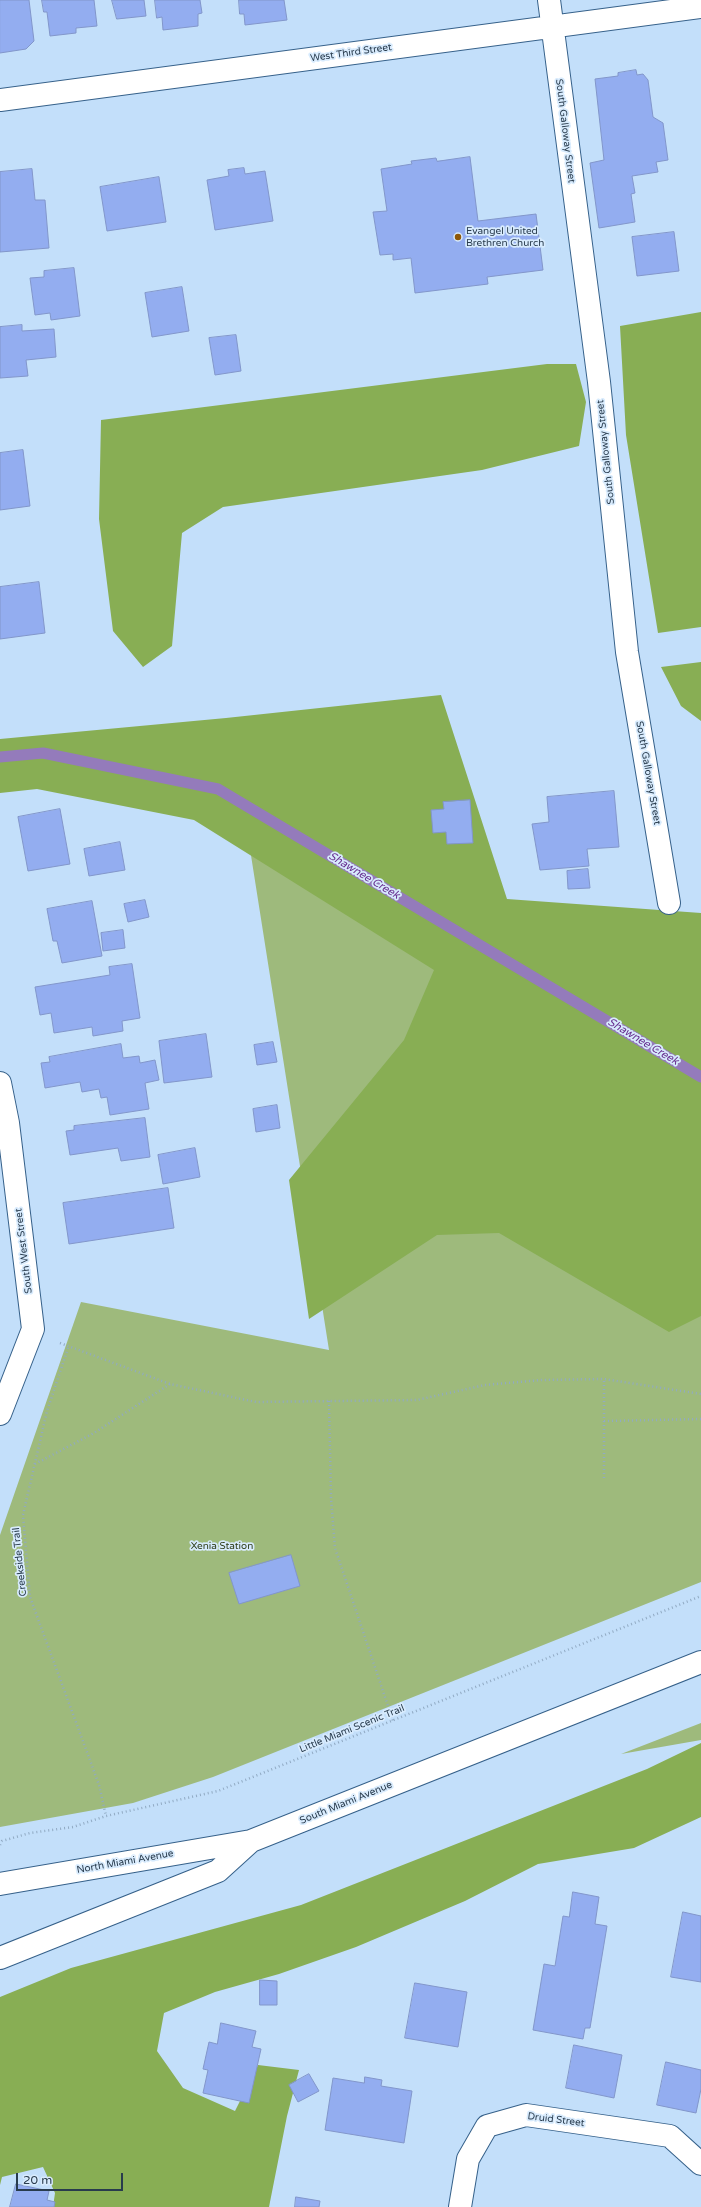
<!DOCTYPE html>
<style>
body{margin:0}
#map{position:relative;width:701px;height:2207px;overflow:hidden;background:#c3dffa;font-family:"Varela Round",sans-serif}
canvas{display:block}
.scale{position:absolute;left:16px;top:2173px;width:107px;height:18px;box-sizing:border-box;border:2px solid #283b4d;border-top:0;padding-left:5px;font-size:12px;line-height:14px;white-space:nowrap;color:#283b4d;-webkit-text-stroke:3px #d8ebfd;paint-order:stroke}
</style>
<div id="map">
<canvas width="701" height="2207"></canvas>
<div class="scale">20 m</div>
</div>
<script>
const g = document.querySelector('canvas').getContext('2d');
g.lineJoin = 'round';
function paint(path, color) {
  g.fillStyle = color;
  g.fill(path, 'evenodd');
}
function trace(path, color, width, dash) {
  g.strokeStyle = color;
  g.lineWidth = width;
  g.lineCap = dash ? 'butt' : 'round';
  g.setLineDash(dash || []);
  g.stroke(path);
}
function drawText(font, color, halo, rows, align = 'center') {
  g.font = font + ' "Varela Round",sans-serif';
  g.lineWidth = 3.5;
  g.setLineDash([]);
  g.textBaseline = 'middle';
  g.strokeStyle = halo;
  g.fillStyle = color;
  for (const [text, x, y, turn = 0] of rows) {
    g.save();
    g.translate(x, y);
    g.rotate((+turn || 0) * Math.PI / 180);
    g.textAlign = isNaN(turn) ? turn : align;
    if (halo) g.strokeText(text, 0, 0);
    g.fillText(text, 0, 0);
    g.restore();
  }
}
const green = new Path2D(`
 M241,792L480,912L701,1027V1582L213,1777L133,1803L0,1827V1535L81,1302L329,1350Z
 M701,1723V1740L621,1754Z`);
const forest = new Path2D(`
 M701,312V627L658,633L626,435L620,326Z
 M547,364H576L586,402L579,446L482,470L223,507L182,533L172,646L143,667L113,631L99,519L101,420Z
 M701,662V721L681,706L661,667Z
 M441,695L507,899L701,913V1316L669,1332L499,1233L437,1235L309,1319L289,1180L404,1040L434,970L194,820L37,789L0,793V739L226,718Z
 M701,1743V1817L634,1848L538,1864L465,1901L356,1947L279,1974L215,1992L164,2013L157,2051L183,2088L235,2111L258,2065L299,2070L287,2116L269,2207H53L55,2193L43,2167L2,2177L0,2185V1997L71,1968L301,1905L647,1769Z`);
const stream = new Path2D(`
 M0,757L43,753L218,789L701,1077`);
const building = new Path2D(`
 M0,0H29L34,41L26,49L0,53Z
 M42,0H94L97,26L76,28V33L50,36L47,12H44Z
 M112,0H144L146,16L117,19Z
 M155,0H200L202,13L198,14V26L163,30L162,17L157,18Z
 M239,0H284L287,20L245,25L244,14H240Z
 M636,70L637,75L643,74L648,80L653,117L663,123L668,160L656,162L658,172L632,176L635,193L631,194L635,222L599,228L590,163L604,160L595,79L618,76V73Z
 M470,157L478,221L536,214L543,270L487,277L488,284L415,293L411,258L393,260V254L380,255L373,212L387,211L381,169L412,164L411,161L436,158L437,161Z
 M244,168L245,174L265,171L273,221L215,230L207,180L229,176L228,170Z
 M32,169L35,200H45L49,248L0,252V172Z
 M159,177L166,222L107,231L100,187Z
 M674,232L679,271L637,276L632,237Z
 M74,268L80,316L51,320L50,313L35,315L30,278L44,277V271Z
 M182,287L189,331L152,337L145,293Z
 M22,325V331L54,329L56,357L26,360L28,376L0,378V327Z
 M236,335L241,371L215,375L209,338Z
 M23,450L30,506L0,510V453Z
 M39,582L45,633L0,639V587Z
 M614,791L619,847L587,849L589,866L540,870L532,824L549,822L547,797Z
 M470,800L473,843L447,844L446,832L433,833L431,810L444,809L443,802Z
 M60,809L70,864L28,871L18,817Z
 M120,842L125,870L89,876L84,849Z
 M588,869L590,888L568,889L567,871Z
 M145,900L149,917L128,922L124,904Z
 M92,901L102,956L62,963L57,941H53L47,909Z
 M123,930L125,948L103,951L101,933Z
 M132,964L140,1018L122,1021L123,1031L93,1036L92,1027L54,1033L51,1013L40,1015L35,987L110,975L109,967Z
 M206,1034L212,1077L164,1083L159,1041Z
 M273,1042L277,1062L257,1065L254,1045Z
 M121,1044L123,1058L139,1056L140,1063L155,1060L159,1080L145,1083L149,1109L110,1115L107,1097L101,1098L99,1089L82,1092L80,1082L45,1088L41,1063L50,1062L49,1057Z
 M277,1105L280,1128L256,1132L253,1109Z
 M145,1118L150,1157L121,1161L118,1148L70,1155L66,1131L74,1130V1126Z
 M195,1148L200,1177L163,1184L158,1155Z
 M168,1188L174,1228L69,1244L63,1203Z
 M291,1555L300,1586L239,1604L229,1573Z
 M573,1892L599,1897L595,1924L607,1926L590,2028H585L583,2039L533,2030L544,1964L555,1966L563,1916L569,1917Z
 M683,1912L701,1916V1982L671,1977Z
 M260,1980L277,1981V2005H260Z
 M415,1983L467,1992L458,2047L405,2038Z
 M221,2023L256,2031L252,2047L261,2049L249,2103L203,2093L208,2070L203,2069L209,2042L217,2044Z
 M574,2045L622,2055L614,2098L566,2088Z
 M666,2062L701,2070V2089L696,2113L657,2105Z
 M309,2074L319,2091L298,2102L289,2085Z
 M365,2077L382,2080L381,2086L412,2091L404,2143L325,2130L333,2078L364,2083Z
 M16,2184L49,2191L47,2200L55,2202L54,2207H10Z
 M296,2197L320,2201L319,2207H295Z`);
const path = new Path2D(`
 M60,1343L170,1384L256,1402L417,1400L485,1385L541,1380L604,1379L701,1394
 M68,1348L47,1411L23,1515L30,1597L99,1785L106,1816
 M329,1401L331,1498L335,1548L393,1721
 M604,1421L701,1419
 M35,1464L94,1433L170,1384
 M604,1478V1379
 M0,1845L2,1841L30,1833L73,1827L106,1816L218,1791L701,1596`);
const minor = new Path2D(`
 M549,0L599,382L627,652L669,903
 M0,100L701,7
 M0,1083L8,1123L33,1329L0,1414
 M0,1884L251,1841
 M0,1958L218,1871L251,1841L701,1662
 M460,2207L468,2159L487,2126L526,2115L670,2136L701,2164`);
const markers = [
 [458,237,4,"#8e580a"]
];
const streetNames = [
 ["West Third Street",351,53,-8],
 ["South Galloway Street",565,131,83],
 ["South Galloway Street",606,452,-96],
 ["South Galloway Street",648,773,80],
 ["South West Street",24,1251,-97],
 ["Creekside Trail",20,1562,-96],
 ["Little Miami Scenic Trail",352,1729,-22],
 ["South Miami Avenue",346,1803,-22],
 ["North Miami Avenue",125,1862,-10],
 ["Druid Street",556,2120,7]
];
const poiNames = [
 ["Evangel United",466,231],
 ["Brethren Church",466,243]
];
const parkNames = [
 ["Xenia Station",222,1546]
];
const waterNames = [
 ["Shawnee Creek",364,876,31],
 ["Shawnee Creek",643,1042,31]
];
paint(green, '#9eba7c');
paint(forest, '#88ae54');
trace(stream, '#947bbb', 11);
paint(building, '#93adf0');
trace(building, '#8296ca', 1);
trace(minor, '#36618a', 24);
trace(path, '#91aac3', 2.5, [1, 3]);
trace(minor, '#fff', 22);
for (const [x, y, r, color] of markers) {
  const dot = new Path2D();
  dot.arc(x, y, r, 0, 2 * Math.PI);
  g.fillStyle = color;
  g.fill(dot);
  trace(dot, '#d8ebfd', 1.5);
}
drawText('10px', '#283b4d', '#d8ebfd', streetNames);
drawText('10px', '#283b4d', '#d8ebfd', poiNames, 'left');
drawText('10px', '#2e3d18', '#d8ebfd', parkNames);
drawText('italic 11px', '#682f90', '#d8ebfd', waterNames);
</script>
